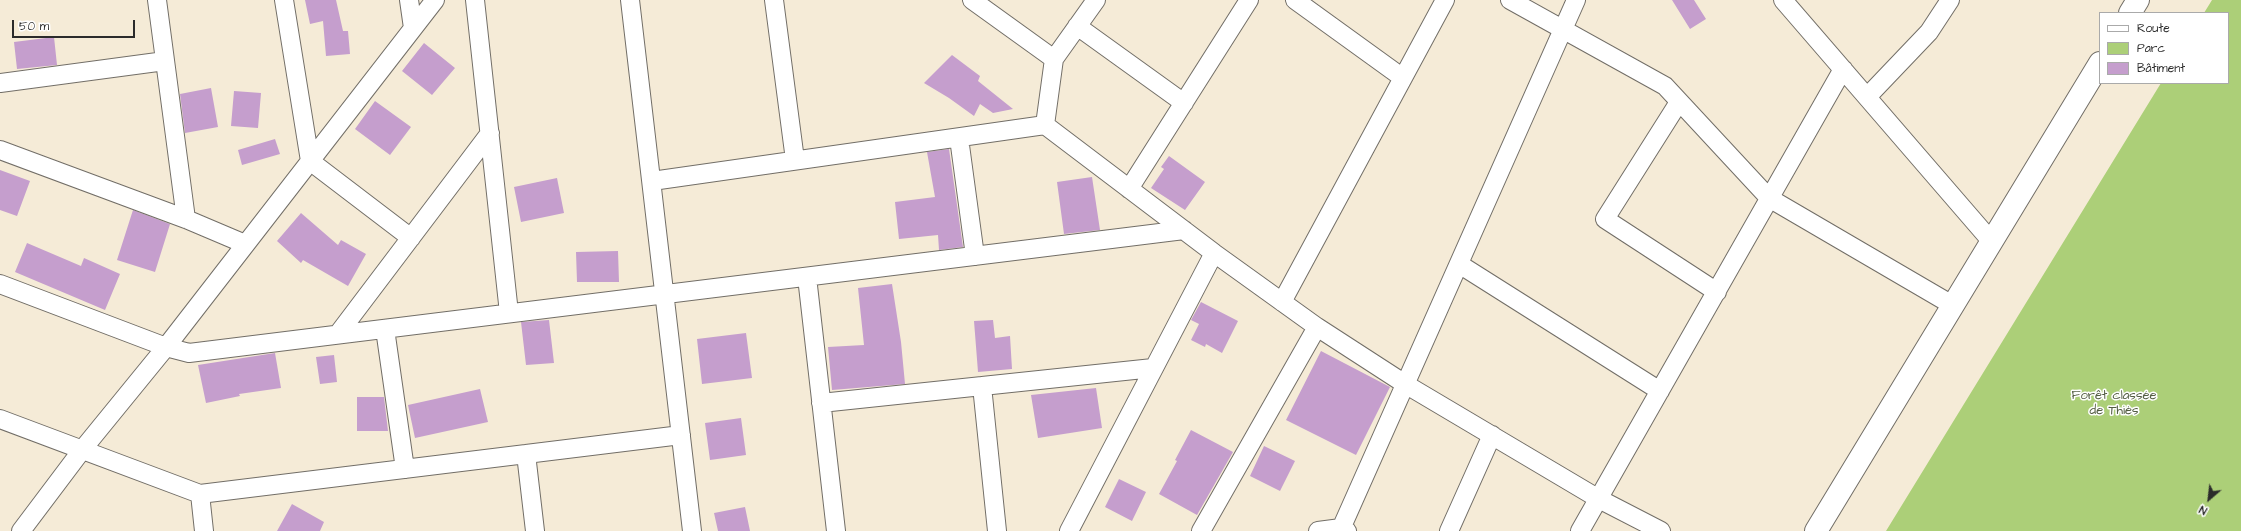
<!DOCTYPE html>
<meta charset="utf-8">
<style>
body{margin:0}
#map{position:relative;width:2241px;height:531px;overflow:hidden;background:#f5ebd7;font-family:"Architects Daughter",sans-serif}
canvas{display:block}
.legend{position:absolute;left:2099px;top:12px;width:130px;height:72px;box-sizing:border-box;background:#fff;border:1px solid #aaa;margin:0;padding:5px 7px;list-style:none;font-size:12px;color:#2b2b2b}
.legend li{display:flex;align-items:center;gap:8px;height:20px}
.legend b{width:20px;border:1px solid #aaa}
.north{position:absolute;left:2189px;top:479px;width:40px;height:40px;-webkit-text-stroke:3px #fff;paint-order:stroke;rotate:208deg;font-size:11px;font-weight:700;line-height:16px;text-align:center;color:#2b2b2b}
.north::after{content:'';display:block;margin:auto;width:14px;height:18px;background:#2b2b2b;clip-path:polygon(50% 0,100% 100%,50% 72%,0 100%)}
.scale{position:absolute;left:12px;top:20px;width:123px;height:18px;box-sizing:border-box;border:2px solid #2b2b2b;border-top:0;padding-left:5px;font-size:12px;line-height:14px;white-space:nowrap;color:#2b2b2b;-webkit-text-stroke:3px #fff;paint-order:stroke}
</style>
<div id="map">
<canvas width="2241" height="531"></canvas>
<ul class="legend">
<li><b style="height:5px;background:#fff"></b>Route</li>
<li><b style="height:11px;background:#accf78"></b>Parc</li>
<li><b style="height:11px;background:#c59ecd"></b>Bâtiment</li>
</ul>
<div class="north">N</div>
<div class="scale">50 m</div>
</div>
<script>
const g = document.querySelector('canvas').getContext('2d');
g.lineJoin = 'round';
function paint(path, color) {
  g.fillStyle = color;
  g.fill(path, 'evenodd');
}
function trace(path, color, width, dash) {
  g.strokeStyle = color;
  g.lineWidth = width;
  g.lineCap = dash ? 'butt' : 'round';
  g.setLineDash(dash || []);
  g.stroke(path);
}
function drawText(font, color, halo, rows, align = 'center') {
  g.font = font + ' "Architects Daughter",sans-serif';
  g.lineWidth = 3;
  g.setLineDash([]);
  g.textBaseline = 'middle';
  g.strokeStyle = halo;
  g.fillStyle = color;
  for (const [text, x, y, turn = 0] of rows) {
    g.save();
    g.translate(x, y);
    g.rotate((+turn || 0) * Math.PI / 180);
    g.textAlign = isNaN(turn) ? turn : align;
    if (halo) g.strokeText(text, 0, 0);
    g.fillText(text, 0, 0);
    g.restore();
  }
}
const green = new Path2D(`
 M2212,0H2241V531H1886L2161,83H2228V13H2204Z`);
const building = new Path2D(`
 M305,0H336L343,31H348L350,54L326,56L323,21L310,24Z
 M1672,0H1694L1706,19L1690,29Z
 M54,37L57,65L17,69L14,42Z
 M424,43L455,68L432,95L402,71Z
 M952,55L980,76L978,81L1013,109L993,113L980,104L974,116L949,98L924,83Z
 M211,88L218,127L185,133L180,94Z
 M234,91L261,93L258,128L231,126Z
 M375,101L411,127L390,155L355,129Z
 M275,139L280,154L242,165L238,150Z
 M949,149L963,247L939,250L938,235L899,239L895,202L935,197L927,152Z
 M1169,156L1205,182L1185,210L1151,188L1164,169L1161,167Z
 M0,170L30,181L17,216L0,210Z
 M1092,177L1100,230L1064,234L1057,182Z
 M557,178L564,213L521,222L514,187Z
 M133,210L170,224L155,272L117,260Z
 M301,213L338,245L341,240L366,254L348,286L303,260L301,263L277,241Z
 M27,243L81,266L84,258L120,274L105,310L15,272Z
 M618,251L619,282H577L576,252Z
 M892,284L901,342L905,384L832,390L828,347L864,345L858,288Z
 M1201,302L1238,321L1222,353L1206,344L1205,347L1191,340L1199,324L1191,320Z
 M549,320L554,363L526,365L521,322Z
 M993,320L995,338L1010,336L1012,369L978,372L974,321Z
 M746,333L752,378L702,384L697,339Z
 M1321,351L1390,387L1356,455L1286,420Z
 M275,353L281,388L239,394L240,396L206,403L198,365Z
 M334,355L337,382L320,384L316,357Z
 M1096,388L1102,428L1038,438L1031,395Z
 M480,389L488,422L415,438L408,405Z
 M357,397H384L388,431H357Z
 M741,418L746,455L710,460L705,423Z
 M1191,430L1233,452L1197,515L1159,494L1177,461L1175,460Z
 M1264,446L1295,461L1280,491L1250,476Z
 M1119,479L1146,492L1132,521L1105,507Z
 M292,504L324,522L320,531H277Z
 M745,507L750,531H718L714,513Z`);
const minor = new Path2D(`
 M157,0L186,219
 M284,0L310,161L411,238
 M409,0L413,28
 M475,0L509,313
 M630,0L692,531
 M774,0L795,160
 M972,0L1054,59
 M1295,0L1403,78
 M1510,0L1665,86L1769,198L1954,306
 M1783,0L1992,242
 M1077,26L1184,103
 M0,83L165,61
 M1867,97L1929,32L1950,0
 M1679,102L1605,219L1717,292
 M1045,125L1054,59L1096,0
 M959,138L975,256
 M0,150L186,219L245,244
 M652,181L1045,125L1214,253L1317,327L1405,384L1599,499L1661,531
 M1129,189L1249,0
 M1459,264L1660,391
 M807,277L836,531
 M0,284L166,347L189,353L1184,230
 M1282,302L1445,0
 M385,329L405,469
 M338,334L490,133
 M982,386L997,531
 M821,403L1153,368
 M0,419L200,494L681,435
 M526,454L535,531
 M200,494L204,531
 M21,531L82,450L166,347L435,0
 M1069,531L1214,253
 M1201,531L1317,327
 M1318,531L1341,528L1347,531
 M1340,531L1576,0
 M1449,531L1492,435
 M1580,531L1843,69`);
const major = new Path2D(`
 M2130,13L2138,0
 M1816,531L2100,63`);
const parkNames = [
 ["Forêt classée",2114,396],
 ["de Thiès",2114,411]
];
paint(green, '#accf78');
paint(building, '#c59ecd');
trace(minor, '#726e67', 20);
trace(major, '#726e67', 24);
trace(minor, '#fff', 18);
trace(major, '#fff', 22);
drawText('13px', '#525c42', '#fff', parkNames);
</script>
